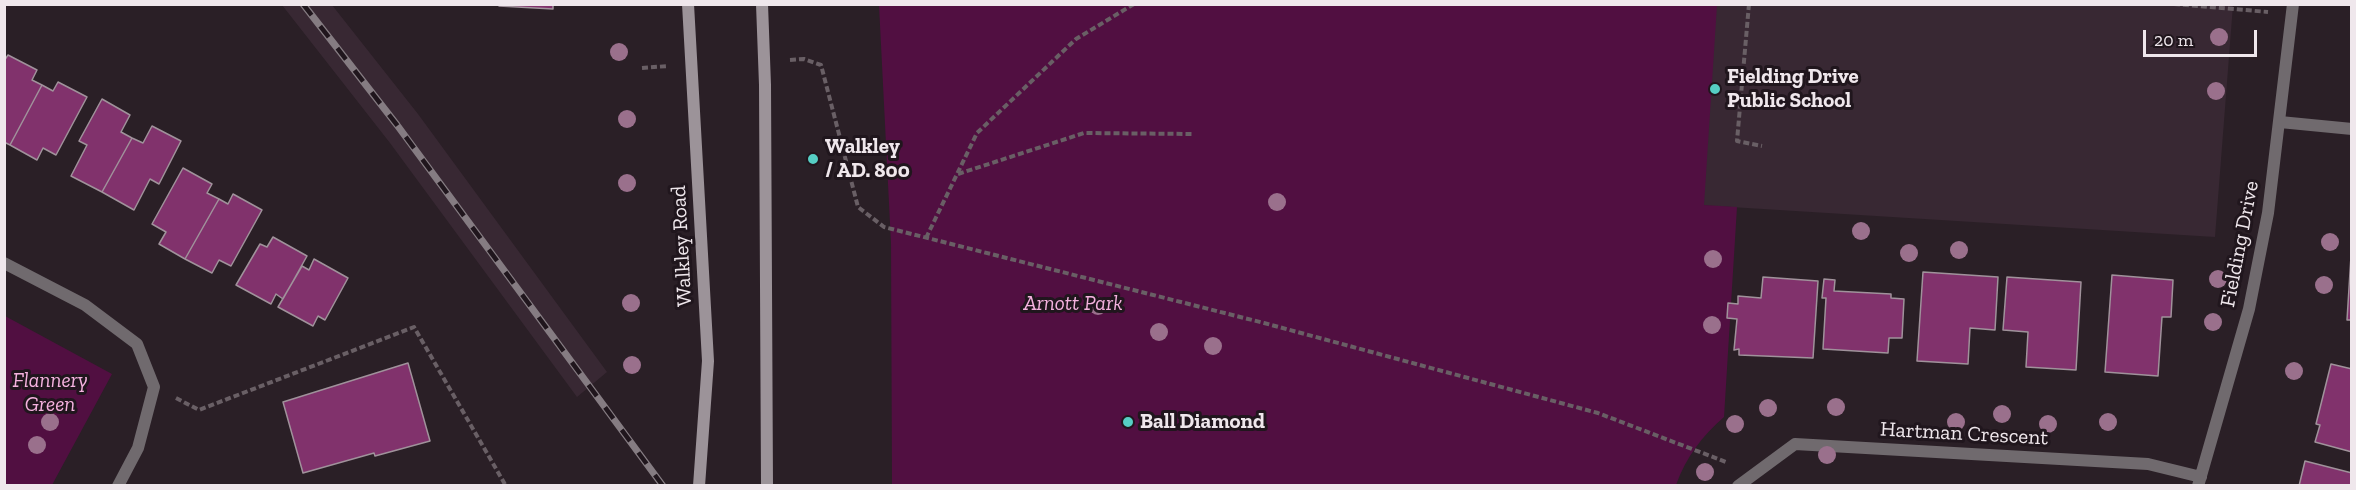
<!DOCTYPE html>
<style>
body{margin:0}
#map{position:relative;width:2356px;height:490px;overflow:hidden;background:#2a1f26;font-family:"Zilla Slab",serif}
canvas{display:block}
.frame{position:absolute;inset:0;border:6px solid #efe7ec;pointer-events:none}
.scale{position:absolute;left:2143px;top:30px;width:114px;height:27px;box-sizing:border-box;border:3px solid #efe7ec;border-top:0;padding-left:8px;font-size:18px;line-height:21px;white-space:nowrap;color:#efe7ec;-webkit-text-stroke:4px #20161d;paint-order:stroke}
</style>
<div id="map">
<canvas width="2356" height="490"></canvas>
<div class="frame"></div>
<div class="scale">20 m</div>
</div>
<script>
const g = document.querySelector('canvas').getContext('2d');
g.lineJoin = 'round';
function paint(path, color) {
  g.fillStyle = color;
  g.fill(path, 'evenodd');
}
function trace(path, color, width, dash) {
  g.strokeStyle = color;
  g.lineWidth = width;
  g.lineCap = dash ? 'butt' : 'round';
  g.setLineDash(dash || []);
  g.stroke(path);
}
function drawText(font, color, halo, rows, align = 'center') {
  g.font = font + ' "Zilla Slab",serif';
  g.lineWidth = 6;
  g.setLineDash([]);
  g.textBaseline = 'middle';
  g.strokeStyle = halo;
  g.fillStyle = color;
  for (const [text, x, y, turn = 0] of rows) {
    g.save();
    g.translate(x, y);
    g.rotate((+turn || 0) * Math.PI / 180);
    g.textAlign = isNaN(turn) ? turn : align;
    if (halo) g.strokeText(text, 0, 0);
    g.fillText(text, 0, 0);
    g.restore();
  }
}
const built = new Path2D(`
 M282,5H332L418,114L607,372L577,397L390,143Z
 M1208,5H2233L2215,237L1198,174Z`);
const green = new Path2D(`
 M879,5H1717L1704,205L1737,207L1724,417C1702,436 1686,457 1676,485H892L891,243Z
 M5,316L112,374L52,485H5Z`);
const building = new Path2D(`
 M499,4H553V9L499,6Z
 M8,55L37,70L32,80L42,85L10,145L4,142V61Z
 M58,82L87,97L56,155L43,148L37,160L10,145L42,85L53,91Z
 M102,99L130,115L121,132L132,138L102,192L71,176L87,145L79,141Z
 M152,126L181,141L159,184L150,179L134,210L102,192L132,138L143,143Z
 M183,168L212,184L207,193L219,199L185,259L159,244L166,232L152,224Z
 M233,194L262,210L231,266L219,260L212,273L185,259L219,199L228,204Z
 M273,237L307,256L283,299L276,294L271,304L236,285L260,244L267,247Z
 M2352,240V320H2347Z
 M314,259L348,278L325,320L318,316L313,326L278,307L302,266L309,270Z
 M1923,272L1998,277L1995,330L1970,328L1968,364L1917,361Z
 M2112,275L2173,280L2171,317H2162L2158,376L2105,372Z
 M1763,277L1818,281L1813,358L1739,355V349L1734,350L1737,319L1727,318L1728,303L1738,304V296L1761,298Z
 M2007,277L2081,282L2076,370L2026,367L2028,332L2003,330Z
 M1824,279L1835,280L1834,291L1891,294V298L1904,299L1902,338H1889L1888,353L1823,349L1826,298H1822Z
 M408,363L430,441L375,456L374,453L303,473L283,402Z
 M2331,364L2352,369V452L2315,442L2320,425L2316,424Z
 M2305,461L2352,473V486H2299Z`);
const path = new Path2D(`
 M1749,4L1737,141L1762,146
 M2174,4L2268,12
 M790,60L804,59L821,65L858,207L884,227L1264,323L1598,413L1726,462
 M642,68L668,66
 M958,174L1084,133L1193,134
 M926,238L977,133L1076,39L1134,4
 M176,398L199,410L414,327L506,486`);
const street = new Path2D(`
 M2280,122L2352,129
 M4,263L85,305L137,344L154,387L138,448L118,486
 M1738,486L1795,444L2148,464L2201,477
 M2198,486L2249,309L2268,213L2293,4`);
const secondary = new Path2D(`
 M688,4L708,361L699,486
 M762,4L765,85L767,486`);
const rail = new Path2D(`
 M303,4L397,125L663,486`);
const trees = [
 [2219,37],
 [619,52],
 [2216,91],
 [627,119],
 [627,183],
 [1277,202],
 [1861,231],
 [2330,242],
 [1959,250],
 [1909,253],
 [1713,259],
 [2218,279],
 [2324,285],
 [631,303],
 [1098,306],
 [2213,322],
 [1712,325],
 [1159,332],
 [1213,346],
 [632,365],
 [2294,371],
 [1836,407],
 [1768,408],
 [2002,414],
 [50,422],
 [1956,422],
 [2108,422],
 [1735,424],
 [2048,424],
 [37,445],
 [1827,455],
 [1705,472]
];
const markers = [
 [1715,89,6,"#56cec4"],
 [813,159,6,"#56cec4"],
 [1128,422,6,"#56cec4"]
];
const poiNames = [
 ["Fielding Drive",1727,77],
 ["Public School",1727,101],
 ["Walkley",825,147],
 ["/ AD. 800",825,171],
 ["Ball Diamond",1140,422]
];
const streetNames = [
 ["Fielding Drive",2240,244,-79],
 ["Walkley Road",682,246,-93],
 ["Hartman Crescent",1964,434,3]
];
const parkNames = [
 ["Arnott Park",1073,304],
 ["Flannery",50,381],
 ["Green",50,405]
];
paint(built, '#382833');
paint(green, '#510f41');
paint(building, '#81326c');
trace(building, '#a0929b', 1.5);
trace(path, '#695f65', 4, [6, 3]);
trace(street, '#706a6e', 12);
trace(secondary, '#9c9399', 12);
trace(rail, '#857c82', 7);
trace(rail, '#20161d', 4.5, [14]);
g.fillStyle = '#9a708c';
for (const [x, y] of trees) {
  g.beginPath();
  g.arc(x, y, 9, 0, 2 * Math.PI);
  g.fill();
}
for (const [x, y, r, color] of markers) {
  const dot = new Path2D();
  dot.arc(x, y, r, 0, 2 * Math.PI);
  g.fillStyle = color;
  g.fill(dot);
  trace(dot, '#20161d', 2);
}
drawText('bold 21px', '#efe7ec', '#20161d', poiNames, 'left');
drawText('21px', '#efe7ec', '#20161d', streetNames);
drawText('italic 21px', '#f5b2df', '#20161d', parkNames);
</script>
